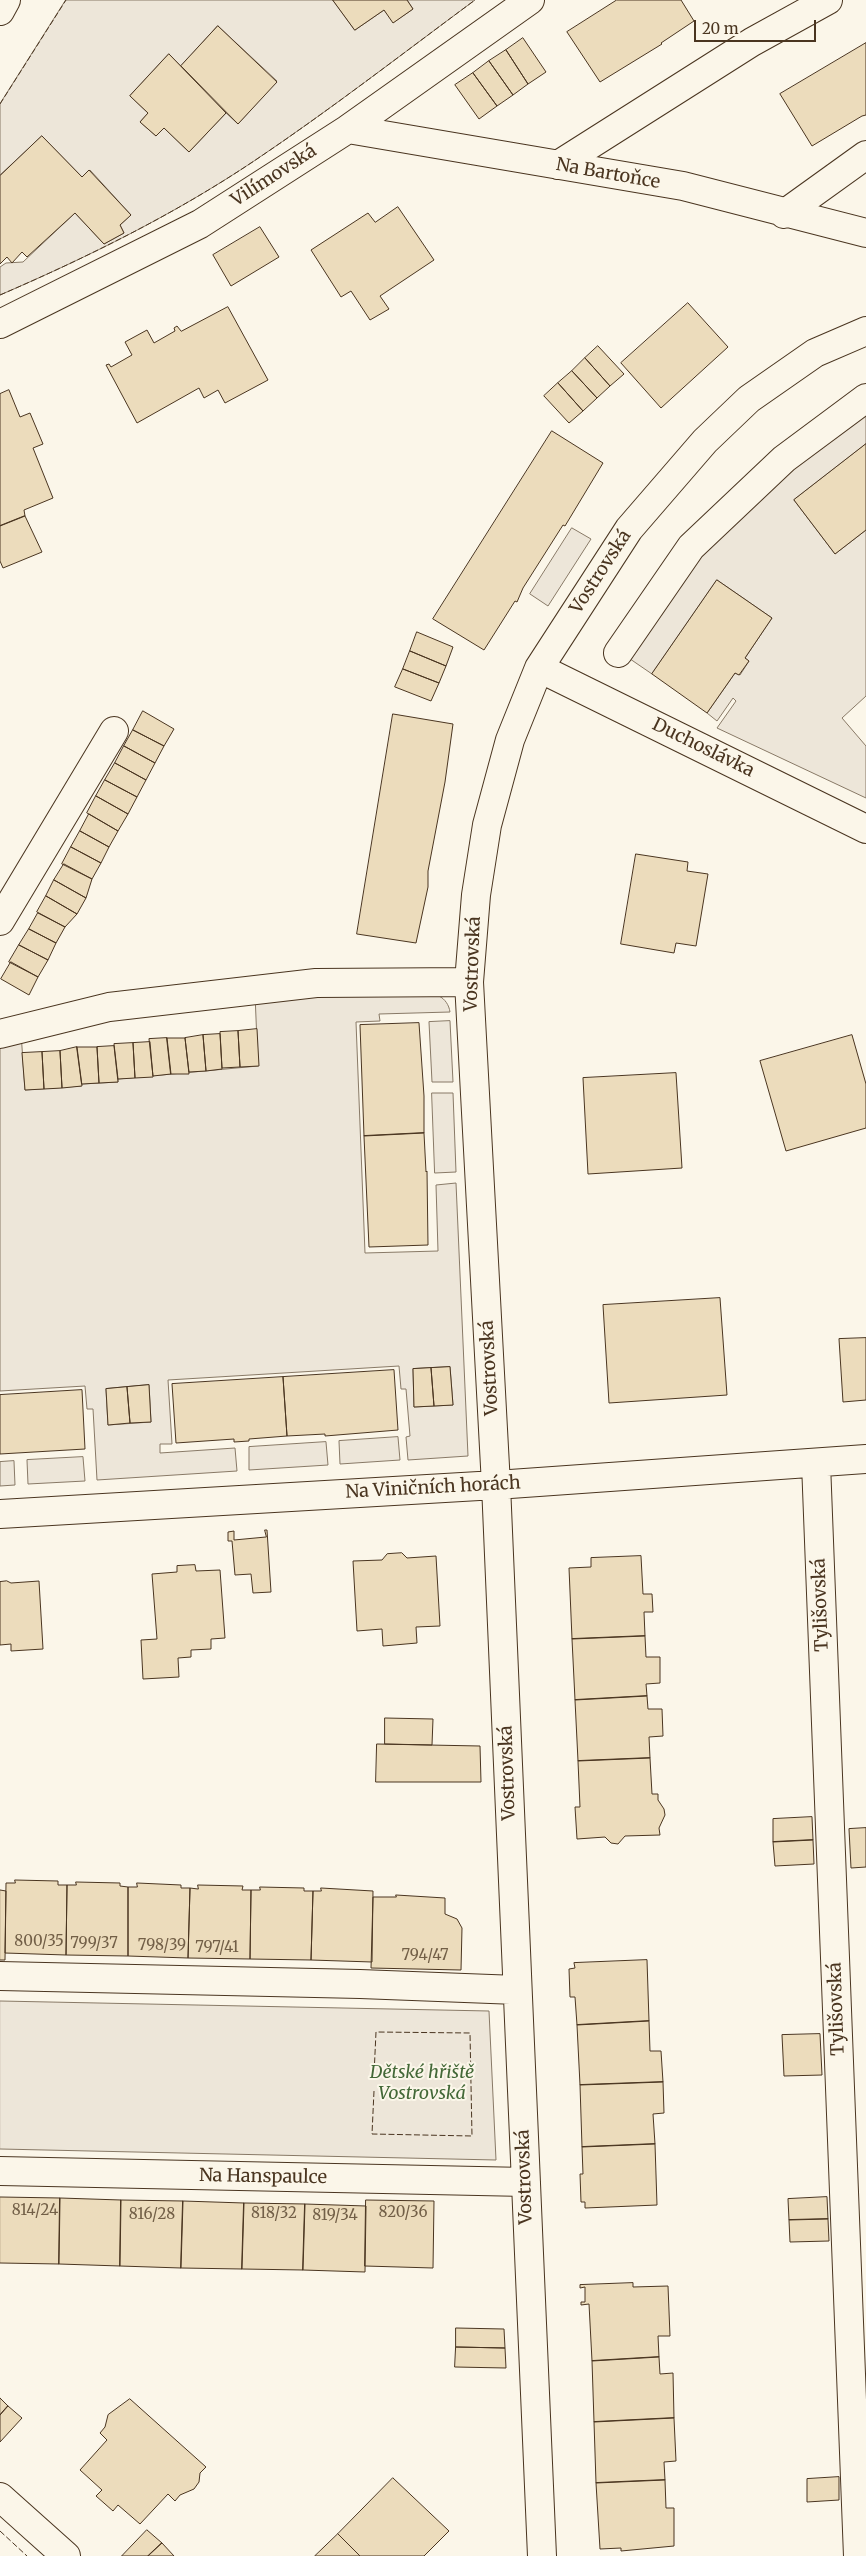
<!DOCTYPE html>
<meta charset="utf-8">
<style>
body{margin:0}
#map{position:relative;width:866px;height:2556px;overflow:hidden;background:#fbf6e9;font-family:Merriweather,serif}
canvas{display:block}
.scale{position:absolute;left:694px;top:20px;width:122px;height:22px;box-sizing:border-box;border:2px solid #4a3520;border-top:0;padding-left:6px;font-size:15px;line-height:18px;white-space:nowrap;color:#4a3520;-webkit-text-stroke:4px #fbf6e9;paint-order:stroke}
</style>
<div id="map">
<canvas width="866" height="2556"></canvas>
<div class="scale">20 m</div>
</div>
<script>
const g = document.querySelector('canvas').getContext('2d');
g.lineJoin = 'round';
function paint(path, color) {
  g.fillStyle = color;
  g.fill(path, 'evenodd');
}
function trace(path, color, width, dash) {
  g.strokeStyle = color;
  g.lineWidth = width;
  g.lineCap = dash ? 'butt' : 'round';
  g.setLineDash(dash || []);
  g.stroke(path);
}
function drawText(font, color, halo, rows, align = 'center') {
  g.font = font + ' Merriweather,serif';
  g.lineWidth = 4;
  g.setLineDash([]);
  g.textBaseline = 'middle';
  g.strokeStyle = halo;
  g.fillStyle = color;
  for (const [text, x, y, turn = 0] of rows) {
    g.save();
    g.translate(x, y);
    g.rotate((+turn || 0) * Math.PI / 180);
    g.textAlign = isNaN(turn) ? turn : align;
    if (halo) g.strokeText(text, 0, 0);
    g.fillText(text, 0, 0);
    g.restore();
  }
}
const green = new Path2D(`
 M66,0H333L355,30L384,10L394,22L413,9L407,0H475C402,54 330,110 254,161C175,214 88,257 0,295V267L6,263L23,262L75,213L104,244L124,233L120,225L131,215L90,170L82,177L42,136L0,175V104ZM218,26L277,81L238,124L226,113L189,152L164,128L156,136L140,122L148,113L130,96L169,54L181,66Z
 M866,391V444L794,500L835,554L866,530V696L842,718L866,746V798L717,728L736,701L733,698L717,721L707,713L735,673L740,675L749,661L745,658L772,618L717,580L652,674L617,650L674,565Z
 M572,528L591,539L548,606L530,594Z
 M354,987L439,996C445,999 449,1005 450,1012L379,1014L380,1021L356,1022L365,1253L438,1251L436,1185L456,1183L468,1456L408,1460L406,1437L410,1436L406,1389H401L399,1366L168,1380L172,1444H160V1453L235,1448L237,1471L97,1480L93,1409H87L85,1386L0,1391V1039L21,1033L25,1090L81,1086L82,1084L118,1082V1079L258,1066L255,994ZM450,1367L453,1405L414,1407L413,1369ZM149,1385L151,1422L108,1425L106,1389Z
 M450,1021L453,1082H432L429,1022Z
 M432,1093H453L456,1172L435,1173Z
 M398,1437L400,1460L340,1464L339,1441Z
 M326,1442L328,1465L249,1470V1447Z
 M83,1457L85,1481L28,1484L27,1460Z
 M14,1461L15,1485L0,1486V1462Z
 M0,2001L489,2011L496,2160L0,2149Z`);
const building = new Path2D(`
 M333,0H407L413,9L393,23L384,10L355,30Z
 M617,0H681L694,21L661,43L662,44L600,82L567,32Z
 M218,26L277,82L238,124L181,66Z
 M523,38L546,72L528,84L506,50Z
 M866,43V115L862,116L812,146L780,94Z
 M506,50L528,84L513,95L489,61Z
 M169,54L226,113L189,152L164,128L156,136L140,122L148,113L130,96Z
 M489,61L513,95L497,106L473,73Z
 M473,73L497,106L479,119L455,85Z
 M42,136L82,177L89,170L131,215L120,225L124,233L104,244L75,213L27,257L22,252L12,263L7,257L0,264V176Z
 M398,207L434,260L380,296L389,309L370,320L351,291L341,297L311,250L368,213L375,222Z
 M260,227L279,257L231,286L213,255Z
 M688,303L728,347L661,408L621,363Z
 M228,307L268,380L225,403L218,390L204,398L199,388L137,423L106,365L109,364L111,367L132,355L125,342L147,330L154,343L175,331L174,328L177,326L181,331Z
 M598,346L624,374L610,386L585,358Z
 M585,358L610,386L597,398L572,371Z
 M572,371L597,398L583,411L558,383Z
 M558,383L583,411L569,423L544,396Z
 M9,390L20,417L30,413L43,444L33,448L53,498L24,510L25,516L0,526V394Z
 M552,431L603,463L565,526L563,525L523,588L517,602L515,601L484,650L433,619Z
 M866,444V530L835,554L794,500Z
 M25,516L42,552L3,568L0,561V526Z
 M717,580L772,618L745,658L749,661L739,675L735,673L707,713L652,674Z
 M417,632L453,647L446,666L410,651Z
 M410,651L446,666L439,683L403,669Z
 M403,669L439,683L431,701L395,687Z
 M143,711L174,729L164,746L133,730Z
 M393,714L453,724L445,782L428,871V887L416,943L357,934Z
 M133,730L164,746L155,763L124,746Z
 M124,746L155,763L146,780L115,763Z
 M115,763L146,780L137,797L105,780Z
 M105,780L137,797L128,814L96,796Z
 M96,796L128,814L118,831L87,813Z
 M89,814L118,831L109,847L80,831Z
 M80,831L109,847L101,863L71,847Z
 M71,847L101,863L92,879L62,864Z
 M636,854L688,862L687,871L708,874L696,946L676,943L674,953L621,944Z
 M64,864L92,879L86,898L54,880Z
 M54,880L86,898L77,914L46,896Z
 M46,896L77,914L65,927L37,912Z
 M38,913L65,927L56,943L29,929Z
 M29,929L56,943L48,960L19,945Z
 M19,945L48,960L38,977L9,962Z
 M11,962L38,977L29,995L1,979Z
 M419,1023L424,1096V1133L364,1136L360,1025Z
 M257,1029L259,1066L240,1067L238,1031Z
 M238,1031L240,1067L222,1068L220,1032Z
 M220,1034L222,1069L206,1071L203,1035Z
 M203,1035L206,1071L189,1072L185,1038Z
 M852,1035L866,1084V1128L786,1151L760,1061Z
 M167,1038L171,1074L153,1076L149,1039Z
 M167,1038H185L189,1074H171Z
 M150,1042L153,1077L135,1078L133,1043Z
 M133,1043L135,1078L118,1079L114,1044Z
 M114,1046L118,1082L99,1083L97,1047Z
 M77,1047L82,1086L62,1088L60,1051Z
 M77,1047H97L99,1083L82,1084Z
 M60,1051L62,1088L44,1089L42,1052Z
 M42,1052L44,1089L25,1090L22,1053Z
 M676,1073L682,1168L588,1174L583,1078Z
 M424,1133L426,1172L427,1171L428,1245L369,1247L364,1136Z
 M720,1298L727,1395L609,1403L603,1305Z
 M866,1338V1400L843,1402L839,1339Z
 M450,1367L453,1405L434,1406L431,1368Z
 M431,1368L434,1406L414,1407L413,1369Z
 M394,1370L398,1430L325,1436V1434L287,1436L283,1377Z
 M283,1377L287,1436L249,1439V1441L234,1442V1439L176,1443L172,1384Z
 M149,1385L151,1422L130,1423L127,1387Z
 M127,1387L130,1423L108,1425L106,1389Z
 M82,1390L85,1449L0,1454V1395Z
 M265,1530H267L271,1592L253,1593L251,1574L235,1575L232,1541H228V1532L234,1531V1540L266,1537Z
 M402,1553L407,1558L436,1556L440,1626L416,1627L417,1643L383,1646L382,1629L357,1631L353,1561L382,1560L387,1554Z
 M641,1556L643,1594H652L653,1612H644L645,1636L572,1639L569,1568L591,1567V1558Z
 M195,1565L196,1571L220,1570L225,1638L211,1639V1649L191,1650V1657L178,1658L179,1677L143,1679L141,1640L157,1639L152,1574L177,1572V1566Z
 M7,1581L11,1583L39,1581L43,1649L11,1651V1644L0,1645V1582Z
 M645,1636L646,1657H660V1683L646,1684L647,1696L575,1700L572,1639Z
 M647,1696L648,1709H662L663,1736L649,1737L650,1758L578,1761L575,1700Z
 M385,1718L433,1719L432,1745L385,1744Z
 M377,1744L480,1746L481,1782H376Z
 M650,1758L652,1794H658V1800L664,1809L665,1815L659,1828L660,1835L625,1836L618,1844L611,1843L605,1837L577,1839L575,1807H580L578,1761Z
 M812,1817L813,1840L773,1842V1819Z
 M866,1828V1867L851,1868L849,1829Z
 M813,1840L814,1864L775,1866L773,1842Z
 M15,1880L58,1881V1885H67L66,1955L5,1953L6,1883H15Z
 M76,1882L120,1883V1886L128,1887V1956L66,1955L67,1885H76Z
 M137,1883L181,1885V1888H190L188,1958L128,1956V1887H137Z
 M198,1885L243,1886L242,1890H251L250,1959L188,1958L190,1888L198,1889Z
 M260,1887L304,1888V1891H313L311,1960L250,1959L251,1890H260Z
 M321,1888L373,1891L372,1962L311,1960L313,1891H321Z
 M0,1890L6,1891L5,1960H0Z
 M396,1895L445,1898V1914L457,1919L462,1928L461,1970L371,1968L373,1897H396Z
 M647,1960L649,2021L577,2025L575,1997H570L569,1969L575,1968L574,1963Z
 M649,2021L650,2051H661L663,2082L580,2085L577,2025Z
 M820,2034L822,2075L784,2076L782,2035Z
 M663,2082L664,2113L653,2114L655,2144L582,2147L580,2085Z
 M655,2144L657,2205L585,2208V2202H581L580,2174H583L582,2147Z
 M0,2197L60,2198L59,2264L0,2263Z
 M827,2197L828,2219L789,2220L788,2199Z
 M60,2198L121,2200L120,2266L59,2264Z
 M121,2200L183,2201L181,2268L120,2266Z
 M366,2200L434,2201L433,2268L365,2266Z
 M183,2201L244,2203L242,2269L181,2268Z
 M244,2203L305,2204L303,2270L242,2269Z
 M305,2204L366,2206L365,2272L303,2270Z
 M828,2219L829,2241L790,2242L789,2220Z
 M633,2283V2287L668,2286L670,2336H658L659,2357L592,2361L589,2304L581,2305V2302H585V2287L580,2288V2285Z
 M456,2328L504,2329L505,2348L456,2347Z
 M456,2347L505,2348L506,2368L455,2367Z
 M659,2357L660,2374L673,2373L674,2418L594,2422L592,2361Z
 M0,2398L8,2406L0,2415Z
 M130,2399L206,2467L200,2473L199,2482L194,2489L180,2495L175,2501L168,2494L140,2524L118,2505L113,2511L96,2496L102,2490L80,2470L107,2440L100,2433L105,2427L108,2415Z
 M8,2406L22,2418L0,2442V2415Z
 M674,2418L676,2461L664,2462L665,2480L596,2483L594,2422Z
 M839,2477V2500L807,2502V2479Z
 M393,2478L449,2531L424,2556H360L338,2534Z
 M665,2480L666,2508H674V2546L621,2551V2548L600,2549L596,2483Z
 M147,2530L162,2543L148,2556H122Z
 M338,2534L360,2556H315Z
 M162,2543L174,2556H148Z`);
const minor = new Path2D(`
 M0,11L6,0
 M348,129L683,186L866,233
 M558,165L752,42L828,0
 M784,214L866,155
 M0,324L200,224L348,129L530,0
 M618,653L691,547L784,459L866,398
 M539,668L866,829
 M0,921L114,731
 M0,1034L109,1007L316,983L469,982
 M816,1463L858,2556
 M0,1514L496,1485L866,1459
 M0,1976L360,1984L517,1990
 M0,2171L526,2182
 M0,2497L66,2556
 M542,2556L496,1485L469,982L476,895L487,825L510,740L539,668L629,529L705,441L749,399L815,353L866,331`);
const fence = new Path2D(`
 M0,104L66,0
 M0,295C88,257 175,214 254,161C330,110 402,54 475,0
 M374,2091L372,2134L472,2136L470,2033L376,2032L374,2075
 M0,2531L27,2556`);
const numberNames = [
 ["800/35",39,1942],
 ["799/37",94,1944],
 ["798/39",162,1946],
 ["797/41",217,1948],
 ["794/47",425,1956],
 ["814/24",35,2211],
 ["820/36",403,2213],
 ["818/32",274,2214],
 ["816/28",152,2215],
 ["819/34",335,2216]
];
const streetNames = [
 ["Na Bartoňce",608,174,10],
 ["Vilímovská",274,176,-33],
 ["Vostrovská",601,572,-57],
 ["Duchoslávka",703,748,26],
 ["Vostrovská",473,964,-88],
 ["Vostrovská",490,1368,-93],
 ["Na Viničních horách",433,1488,-3],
 ["Tylišovská",821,1605,-92],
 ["Vostrovská",508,1773,-92],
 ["Tylišovská",837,2009,-92],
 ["Na Hanspaulce",263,2177,1],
 ["Vostrovská",525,2177,-92]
];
const parkNames = [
 ["Dětské hřiště",422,2073],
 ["Vostrovská",422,2094]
];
paint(green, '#ede6d9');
trace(green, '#887966', 1);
paint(building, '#ecdcbc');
trace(building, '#4a3520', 1);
trace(minor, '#4a3520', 30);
trace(minor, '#fbf6e9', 28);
trace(fence, '#4a3520', 1, [6, 2.5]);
drawText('15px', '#725f47', null, numberNames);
drawText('18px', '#4a3520', '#fbf6e9', streetNames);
drawText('italic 18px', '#436837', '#fbf6e9', parkNames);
</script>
